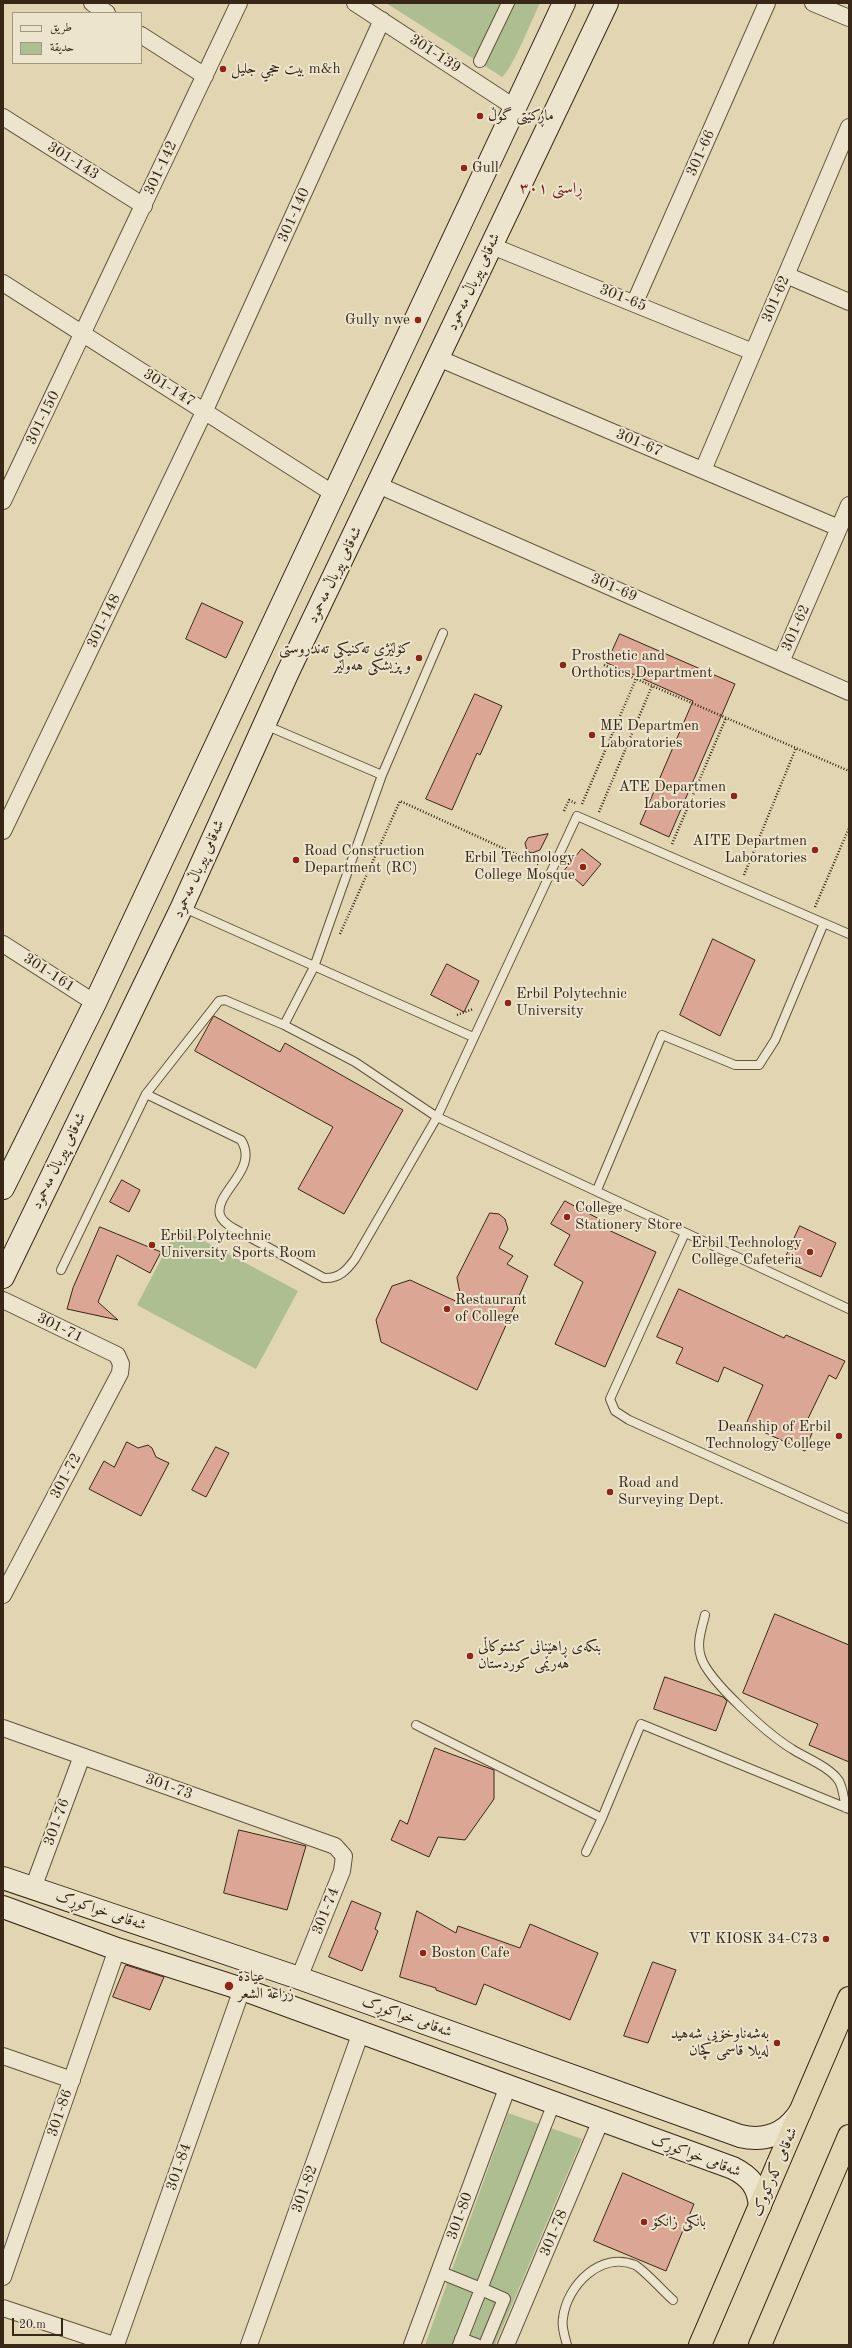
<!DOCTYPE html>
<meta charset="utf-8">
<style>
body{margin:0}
#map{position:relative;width:852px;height:2348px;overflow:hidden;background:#e2d6b2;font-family:"Old Standard TT",Amiri,serif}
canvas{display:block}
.frame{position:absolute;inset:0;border:4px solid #382717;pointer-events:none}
.legend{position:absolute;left:12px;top:12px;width:130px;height:52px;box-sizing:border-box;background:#ece4cd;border:1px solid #a49884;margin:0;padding:5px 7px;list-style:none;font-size:12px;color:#382717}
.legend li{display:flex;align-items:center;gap:8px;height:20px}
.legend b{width:20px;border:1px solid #a49884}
.scale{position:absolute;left:12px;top:2318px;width:51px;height:18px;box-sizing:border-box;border:2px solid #382717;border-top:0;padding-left:5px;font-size:12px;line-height:14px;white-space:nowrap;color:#382717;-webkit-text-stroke:3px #ece4cd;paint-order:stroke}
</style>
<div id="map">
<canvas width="852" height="2348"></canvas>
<div class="frame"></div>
<ul class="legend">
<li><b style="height:5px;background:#ece4cd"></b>طريق</li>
<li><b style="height:11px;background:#adbf91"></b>حديقة</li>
</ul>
<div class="scale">20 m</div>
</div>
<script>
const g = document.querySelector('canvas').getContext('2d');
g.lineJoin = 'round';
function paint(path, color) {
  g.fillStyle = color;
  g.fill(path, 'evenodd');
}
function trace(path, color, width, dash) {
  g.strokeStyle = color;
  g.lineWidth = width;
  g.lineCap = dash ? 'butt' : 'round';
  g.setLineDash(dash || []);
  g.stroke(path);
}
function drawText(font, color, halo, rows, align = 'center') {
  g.font = font + ' "Old Standard TT",Amiri,serif';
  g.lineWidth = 4;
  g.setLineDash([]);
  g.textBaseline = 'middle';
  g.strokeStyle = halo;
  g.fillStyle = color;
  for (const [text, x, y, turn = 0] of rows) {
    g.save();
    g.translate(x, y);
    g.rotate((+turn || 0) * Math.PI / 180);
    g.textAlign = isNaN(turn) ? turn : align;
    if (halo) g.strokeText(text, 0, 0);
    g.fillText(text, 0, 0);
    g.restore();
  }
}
const green = new Path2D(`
 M386,3H540C533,17 512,70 502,77Z
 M178,1227L298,1291L256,1369L137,1305Z
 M508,2113L582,2139L495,2345H425Z`);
const building = new Path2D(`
 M202,603L243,622L226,658L186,639Z
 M620,634L735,684L669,837L640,824L693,701L607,663Z
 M475,694L502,706L480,755L477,753L452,810L426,799Z
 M548,834L540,850L532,853L527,851L525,843L528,838Z
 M582,849L601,864L583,886L565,870Z
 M713,939L755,960L720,1036L680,1015Z
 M447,964L479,981L464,1012L431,995Z
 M214,1016L280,1052L285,1043L403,1110L344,1214L298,1189L333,1127L195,1051Z
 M122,1180L140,1190L129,1212L110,1202Z
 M565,1201L605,1222L602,1227L656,1252L605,1367L555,1344L583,1282L554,1265L570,1235L551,1224Z
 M490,1213L499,1214L505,1219L508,1229L499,1248L513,1256L507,1264L528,1276L477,1390L381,1342L376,1320L392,1286L410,1280L462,1304L457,1278Z
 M800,1226L836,1243L821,1277L784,1261Z
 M100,1227L161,1252L150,1273L117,1255L98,1302L118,1320L67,1309L73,1288Z
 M679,1289L784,1338L786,1335L845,1361L836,1379L829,1375L803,1429L812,1433L805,1451L746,1424L763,1385L724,1367L718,1382L676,1363L683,1348L657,1337Z
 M127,1442L138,1448L148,1445L152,1448L156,1457L169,1463L141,1516L89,1489L104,1461L114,1467Z
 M216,1447L229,1453L206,1497L192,1490Z
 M775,1614L849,1645V1762L809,1745L818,1724L743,1693Z
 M665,1677L723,1697L727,1701L716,1731L654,1709Z
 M435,1748L494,1770V1799L465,1840L438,1837L429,1857L391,1840L400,1820L407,1824Z
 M239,1830L306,1846L287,1910L224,1893Z
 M352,1901L381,1913L375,1929L378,1931L362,1971L329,1957Z
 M417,1911L456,1933L458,1926L520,1948L530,1924L598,1953L570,2020L484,1984L476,2005L436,1990V1988L400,1977Z
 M653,1962L676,1970L648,2043L624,2036Z
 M126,1965L164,1977L150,2010L113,1997Z
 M623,2173L694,2204L666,2271L594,2241Z`);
const path = new Path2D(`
 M604,665L849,771
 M582,804L636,679
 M564,811L569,800L577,804
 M599,812L652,686
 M672,844L726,718
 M744,875L796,748
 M815,907L849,828
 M340,934L400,801L540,865
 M457,1015L473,1009`);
const service = new Path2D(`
 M265,725L382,775L443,633
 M382,775L314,967L284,1025L225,1000L219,1001L146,1094L241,1140C260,1170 214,1192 220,1215C222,1221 228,1225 233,1228L324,1278C339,1279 347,1270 355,1259L437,1117L577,816L849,934
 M182,907L473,1037
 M284,1025L355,1062L437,1117L849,1309
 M597,1190L662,1035L735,1065H759L775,1040L824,923
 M685,1233L610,1399L615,1411L629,1420L849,1519
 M61,1270L146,1094
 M705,1615C702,1628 696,1643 701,1657C708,1681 769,1735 792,1749C806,1758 830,1767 839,1781C843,1788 844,1800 846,1808
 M416,1725L602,1818L641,1724L849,1809
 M586,1852L602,1818
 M567,2345C565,2337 561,2326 563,2318C567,2285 601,2251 635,2265C643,2269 665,2293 673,2300`);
const pedestrian = new Path2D(`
 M480,61L508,3
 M439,2272L481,2289L554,2103
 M461,2339L477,2345
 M459,2345L481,2289L504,2299L485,2345`);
const minor = new Path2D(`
 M92,3L107,13
 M355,3L514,107
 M813,3L849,18
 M141,35L205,76
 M3,117L144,206
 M492,246L753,352
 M786,275L849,302
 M3,283L334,494
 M635,302L767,3
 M438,358L839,528
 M703,470L849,127
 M378,485L849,692
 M3,501L239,3
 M781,662L849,505
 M3,831L205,410L382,20
 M3,944L95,1003
 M3,1300L117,1355L121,1364L120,1373L3,1595
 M3,1728L335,1846L344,1856L342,1871L299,1978
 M33,1888L82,1756
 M3,2056L72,2080
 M3,2277L117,1949
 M3,2308L114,2345
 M116,2345L242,1989
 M249,2345L361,2032
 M412,2345L508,2086
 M506,2345L601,2120`);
const secondary = new Path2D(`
 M3,1188L95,1003L564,3
 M3,1277L182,907L288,672L607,3
 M3,1878L299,1978L740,2136C765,2142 786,2134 800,2112
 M3,1907L117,1949L242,1989L733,2168C751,2177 758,2187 760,2206`);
const trunk = new Path2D(`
 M700,2345L849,1998
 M760,2345L849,2136`);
const markers = [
 [223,69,4,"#8f2418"],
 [480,116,4,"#8f2418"],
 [464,168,4,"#8f2418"],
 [418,320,4,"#8f2418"],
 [419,658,4,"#8f2418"],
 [563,665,4,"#8f2418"],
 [592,735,4,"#8f2418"],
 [734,796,4,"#8f2418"],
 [815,850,4,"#8f2418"],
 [296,860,4,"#8f2418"],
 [583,867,4,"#8f2418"],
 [508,1003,4,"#8f2418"],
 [567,1217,4,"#8f2418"],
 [152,1245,4,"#8f2418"],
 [810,1252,4,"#8f2418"],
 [447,1309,4,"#8f2418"],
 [839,1436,4,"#8f2418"],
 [610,1492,4,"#8f2418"],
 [470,1656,4,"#8f2418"],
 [826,1939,4,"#8f2418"],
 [423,1953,4,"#8f2418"],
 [229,1986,5,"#8f2418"],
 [777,2043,4,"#8f2418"],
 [644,2222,4,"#8f2418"]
];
const streetNames = [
 ["301-139",435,54,33],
 ["301-66",701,153,-66],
 ["301-143",73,161,32],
 ["301-142",161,168,-65],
 ["301-140",294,215,-66],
 ["شەقامی پیرباڵ مەحمود",474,282,-65],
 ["301-65",623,298,22],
 ["301-62",776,299,-67],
 ["301-147",169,388,32],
 ["301-150",43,418,-64],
 ["301-67",639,443,23],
 ["شەقامی پیرباڵ مەحمود",335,575,-64],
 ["301-69",614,588,24],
 ["301-148",104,621,-64],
 ["301-62",796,628,-66],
 ["شەقامی پیرباڵ مەحمود",199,869,-66],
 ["301-161",49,973,33],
 ["شەقامی پیرباڵ مەحمود",59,1161,-64],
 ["301-71",60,1328,26],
 ["301-72",66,1476,-62],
 ["301-73",169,1787,20],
 ["301-76",57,1822,-70],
 ["شەقامی خواکوڕک",101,1911,19],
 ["301-74",326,1911,-68],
 ["شەقامی خواکوڕک",407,2017,20],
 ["301-86",60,2113,-71],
 ["شەقامی خواکوڕک",696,2156,21],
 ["301-84",179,2167,-71],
 ["شەقامی کەرکووک",775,2172,-67],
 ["301-82",305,2189,-70],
 ["301-80",460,2216,-70],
 ["301-78",554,2233,-67]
];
const poiNames = [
 ["بيت حجي جليل m&h",231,69],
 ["ماڕکێتی گوڵ",488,116],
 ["Gull",472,168],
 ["Gully nwe",410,320,"right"],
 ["کۆلێژی تەکنیکی تەندروستی",411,649,"right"],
 ["و پزیشکی هەولێر",411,666,"right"],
 ["Prosthetic and",571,656],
 ["Orthotics Department",571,673],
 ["ME Departmen",600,726],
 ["Laboratories",600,743],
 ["ATE Departmen",726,787,"right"],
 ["Laboratories",726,804,"right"],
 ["AITE Departmen",807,841,"right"],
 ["Laboratories",807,858,"right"],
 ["Road Construction",304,851],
 ["Department (RC)",304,868],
 ["Erbil Technology",575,858,"right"],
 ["College Mosque",575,875,"right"],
 ["Erbil Polytechnic",516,994],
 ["University",516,1011],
 ["College",575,1208],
 ["Stationery Store",575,1225],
 ["Erbil Polytechnic",160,1236],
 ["University Sports Room",160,1253],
 ["Erbil Technology",802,1243,"right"],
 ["College Cafeteria",802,1260,"right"],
 ["Restaurant",455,1300],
 ["of College",455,1317],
 ["Deanship of Erbil",831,1427,"right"],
 ["Technology College",831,1444,"right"],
 ["Road and",618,1483],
 ["Surveying Dept.",618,1500],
 ["بنکەی ڕاهێنانی کشتوکاڵی",478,1647],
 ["هەرێمی کوردستان",478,1664],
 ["VT KIOSK 34-C73",818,1939,"right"],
 ["Boston Cafe",431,1953],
 ["عيادة",238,1977],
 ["زراعة الشعر",238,1994],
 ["بەشەناوخۆیی شەهید",769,2034,"right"],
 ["لەیلا قاسمی کچان",769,2051,"right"],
 ["بانکی زانکۆ",652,2222]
];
const neighbourhoodNames = [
 ["ڕاستی ٣٠١",551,189]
];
paint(green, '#adbf91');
paint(building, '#dca694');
trace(building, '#382717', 1);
trace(service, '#62533e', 10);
trace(pedestrian, '#62533e', 14);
trace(minor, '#62533e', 18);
trace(secondary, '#382717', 24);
trace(trunk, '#382717', 24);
trace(path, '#382717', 2.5, [1, 2]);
trace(service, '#ece4cd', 8);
trace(pedestrian, '#ece4cd', 12);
trace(minor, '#ece4cd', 16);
trace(secondary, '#ece4cd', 22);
trace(trunk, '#e2d6b2', 22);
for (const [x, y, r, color] of markers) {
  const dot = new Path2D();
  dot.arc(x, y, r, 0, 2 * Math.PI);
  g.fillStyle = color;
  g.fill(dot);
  trace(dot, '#ece4cd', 1.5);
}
drawText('15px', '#382717', '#ece4cd', streetNames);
drawText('15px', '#382717', '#ece4cd', poiNames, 'left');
drawText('16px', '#7a1f14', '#ece4cd', neighbourhoodNames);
</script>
